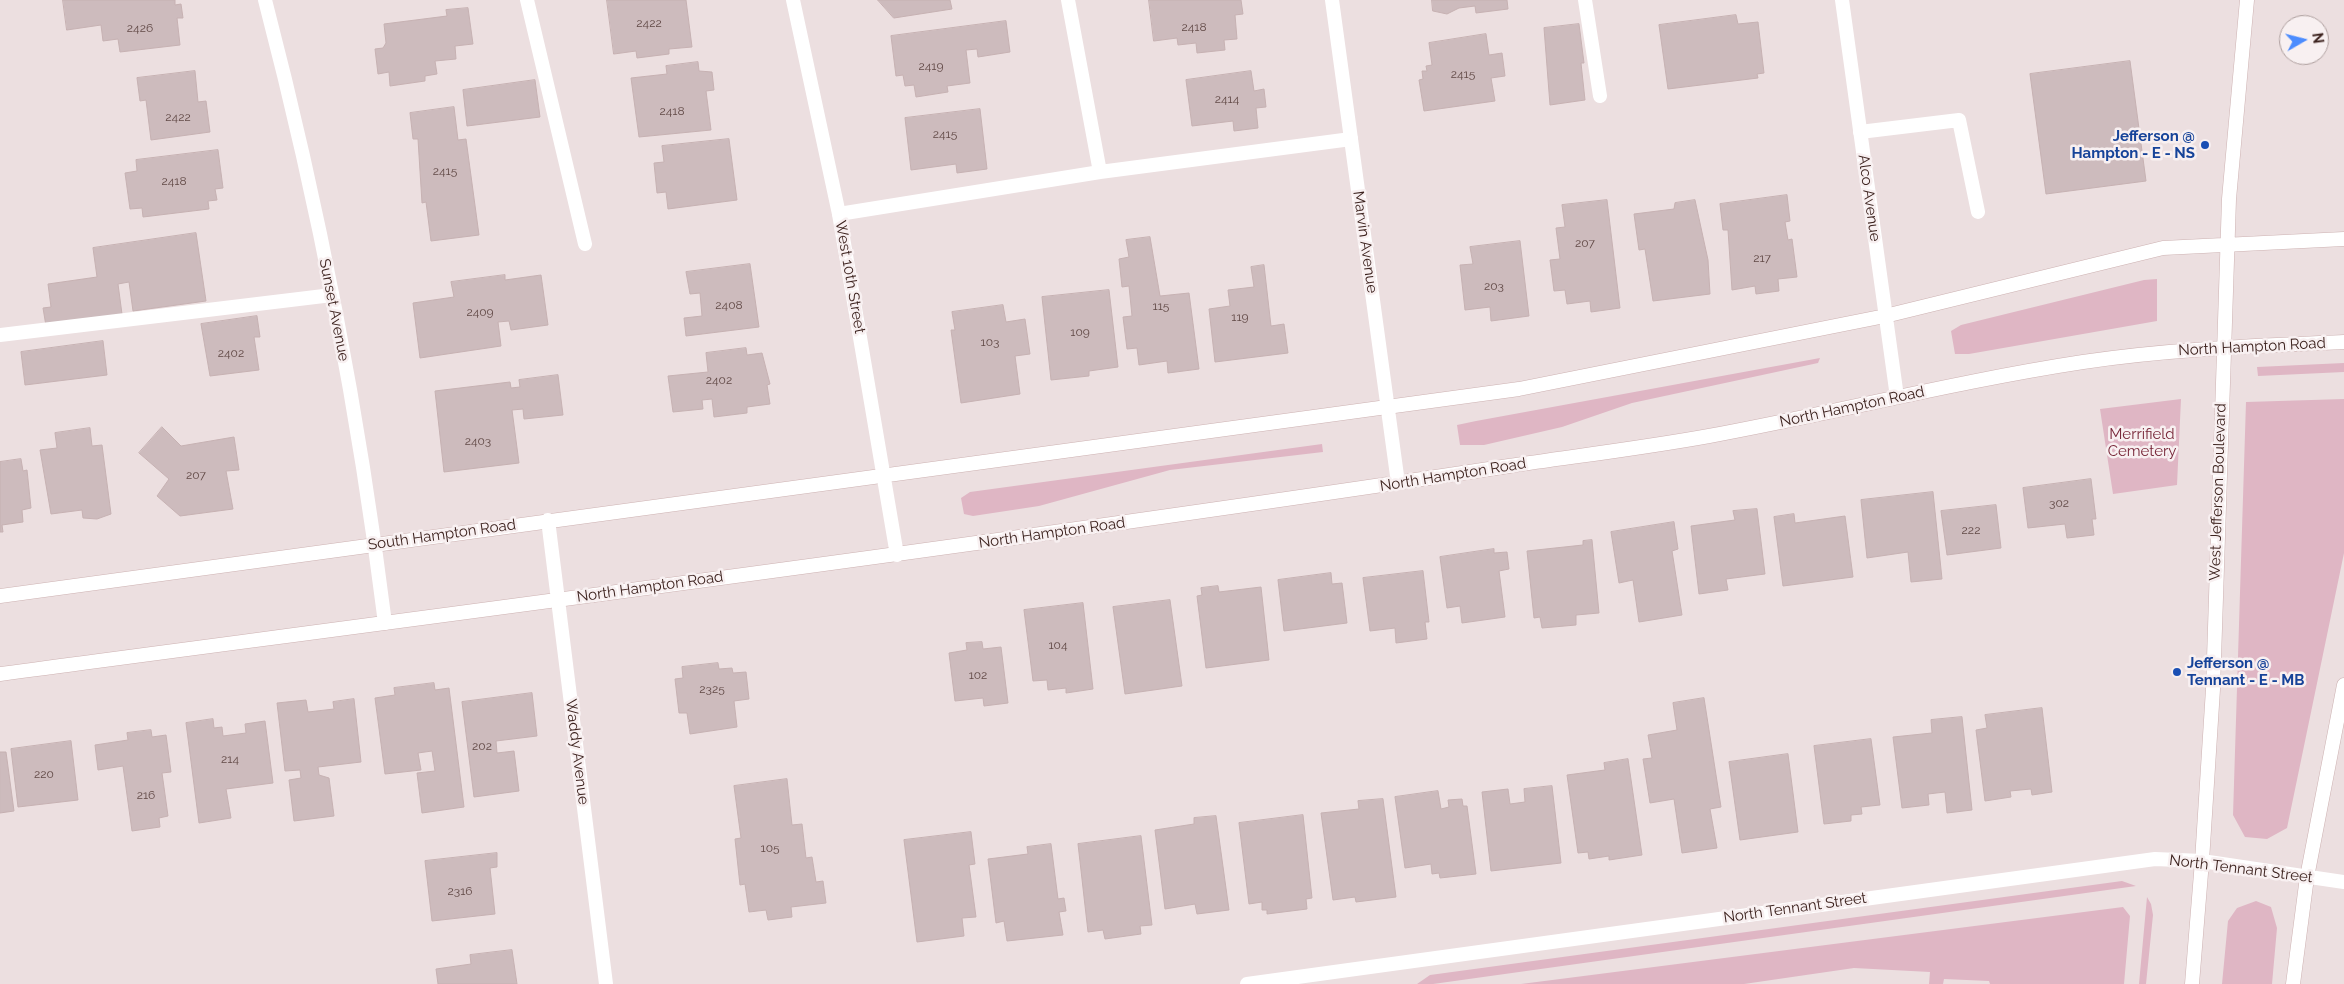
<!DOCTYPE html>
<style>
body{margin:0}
#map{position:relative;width:2344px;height:984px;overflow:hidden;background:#ecdfe0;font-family:Raleway,sans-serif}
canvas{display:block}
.north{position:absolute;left:2279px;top:15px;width:50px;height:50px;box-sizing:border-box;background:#f8f0f1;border:1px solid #ad9e9d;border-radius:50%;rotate:82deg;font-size:14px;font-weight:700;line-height:20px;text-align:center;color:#3d231f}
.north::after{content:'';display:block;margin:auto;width:18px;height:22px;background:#4c8cfe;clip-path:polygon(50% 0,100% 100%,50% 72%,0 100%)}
</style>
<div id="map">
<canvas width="2344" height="984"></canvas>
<div class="north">N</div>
</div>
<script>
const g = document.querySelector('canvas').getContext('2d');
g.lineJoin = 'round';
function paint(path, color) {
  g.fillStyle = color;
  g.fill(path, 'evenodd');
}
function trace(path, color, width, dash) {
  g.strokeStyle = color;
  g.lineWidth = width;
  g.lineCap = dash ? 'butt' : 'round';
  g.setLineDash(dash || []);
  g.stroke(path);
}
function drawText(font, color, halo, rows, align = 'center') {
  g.font = font + ' Raleway,sans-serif';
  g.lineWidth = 5;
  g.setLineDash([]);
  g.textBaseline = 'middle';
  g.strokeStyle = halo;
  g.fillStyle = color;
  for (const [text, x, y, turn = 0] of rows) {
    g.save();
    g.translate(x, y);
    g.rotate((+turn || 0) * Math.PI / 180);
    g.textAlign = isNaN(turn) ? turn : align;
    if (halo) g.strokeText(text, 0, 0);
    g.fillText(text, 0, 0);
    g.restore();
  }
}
const green = new Path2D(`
 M2157,279V321L1969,354H1955L1951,331L1961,325L2144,280Z
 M1820,358L1818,363L1632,403L1562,427L1484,445H1460L1457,425L1476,421Z
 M2344,363V372L2258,376L2257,367Z
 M2181,399L2177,485L2113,494L2100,409Z
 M2344,399V553L2287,828L2267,839L2245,837L2233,815L2246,402Z
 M1322,444L1323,452L1170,470L1039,506L973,516L964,514L961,498L970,492Z
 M2122,881L2136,886L1433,984H1417L1430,975Z
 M2147,897L2151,904L2153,915L2146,984H2139Z
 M2256,901L2271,907L2277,928L2272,984H2222L2228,921L2237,908Z
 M2123,907L2130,916L2124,984H1990L1989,981L1944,979L1943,984H1929L1930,972L1854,968L1744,984H1521Z`);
const building = new Path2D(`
 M63,0H175V5L181,4L183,18H177L180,45L120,52L118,39L103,41L101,25L67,30Z
 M607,0H686L692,47L669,49V54L637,58L636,51L614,54Z
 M878,0H950L952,9L894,18Z
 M1149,0H1241L1243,14L1235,15L1237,39L1224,40L1225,50L1197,53L1196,43L1178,45L1177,38L1154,41Z
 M1432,0H1507L1508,9L1476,13L1475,6L1459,8L1447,14L1433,11Z
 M468,8L473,44L455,46L456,59L435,61L437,74L425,76V81L390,86L389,72L378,74L375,49L383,48L386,43L384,24L447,16L446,10Z
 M1736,15L1738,24L1758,22L1764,73L1757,74L1758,78L1668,89L1659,25Z
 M1006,21L1010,52L978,57L977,49L966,50L970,83L947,86L948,92L916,97L914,85L905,86L903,75L896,76L891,36Z
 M1579,24L1584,63H1581L1585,100L1550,105L1544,28Z
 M1486,34L1489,55L1502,53L1505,76L1491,78L1495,101L1424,111L1419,80L1423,79L1422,71H1427L1426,66L1432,65L1429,43Z
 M2130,61L2146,181L2046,194L2030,74Z
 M698,62L699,71L712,72L714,90L706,91L711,130L639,137L631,78L667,74L666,66Z
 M195,71L198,102L206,101L210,132L151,140L146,100L140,101L137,78Z
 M1251,71L1254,91L1264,89L1266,107L1256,108L1258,128L1234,131L1233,121L1192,126L1186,80Z
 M535,80L540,117L467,126L463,90Z
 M454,107L458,140L466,139L479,235L431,241L426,202L422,203L418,139H413L410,113Z
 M980,109L987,169L957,173L956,164L911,170L905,118Z
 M729,139L737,200L668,209L666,192L657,193L654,163L664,162L662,146Z
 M218,150L223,188L215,189L217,200L208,201L209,209L143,217L142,208L130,209L125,173L137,171L136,160Z
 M1787,195L1790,221L1785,222L1788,240L1792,239L1797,277L1778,279L1779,291L1756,294L1755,286L1732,290L1728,230H1723L1720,204Z
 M1607,200L1620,308L1591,312L1590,301L1567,304L1565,290L1554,291L1550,260L1560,259L1556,228L1565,227L1562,205Z
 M1695,200L1708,260L1710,294L1653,301L1645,249L1639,250L1634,214L1674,209L1675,203Z
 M196,233L206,301L133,311L129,282L118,284L122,314L46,326L43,308L51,307L48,284L97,277L93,248Z
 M1150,237L1160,296L1189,293L1199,369L1168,373L1167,361L1139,365L1137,348L1127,349L1123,317L1132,316L1129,286L1122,287L1119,259L1129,257L1126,240Z
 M1520,241L1529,316L1491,321L1490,307L1465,310L1460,265L1473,264L1470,247Z
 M750,264L759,327L686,336L684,318L702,316L700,293L690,294L686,272Z
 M1264,265L1271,326L1284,324L1288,353L1215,362L1209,309L1230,306L1228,290L1254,287L1251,267Z
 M505,275V280L541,275L548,325L511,330L509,321L498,322L501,346L420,358L413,303L454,297L451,282Z
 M1109,290L1118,367L1089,371V376L1051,380L1042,297Z
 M1003,305L1006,322L1025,319L1030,354L1015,356L1020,394L961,403L951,330H955L952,312Z
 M257,316L260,337H254L259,370L210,376L201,324Z
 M103,341L107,375L25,385L21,352Z
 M746,348L747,355L762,353L770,384L767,385L770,404L747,407V413L714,417L712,399L702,400L703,409L673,412L668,376L708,372L706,353Z
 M558,375L563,415L524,419L523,409L512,410L519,463L444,472L435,391L510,382L511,388L520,387L519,380Z
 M162,427L181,446L234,437L239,470L226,471L233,509L180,516L157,496L169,479L139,453Z
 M90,428L92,446L102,445L111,514L97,519L83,518L82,510L51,514L40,450L57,448L55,433Z
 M21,459L23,471L27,470L31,508L22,510L23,522L2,525L3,532H0V462Z
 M2091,479L2096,519H2092L2094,535L2067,538L2065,524L2028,528L2023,488Z
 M1933,492L1942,579L1911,582L1908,552L1867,558L1861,500Z
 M1996,505L2001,548L1947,555L1941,511Z
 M1757,509L1765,574L1726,579L1728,590L1699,594L1691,526L1735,520L1733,511Z
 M1794,514L1795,523L1845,516L1853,577L1783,586L1774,517Z
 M1674,522L1678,549L1672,551L1682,615L1639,622L1633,580L1619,583L1611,532Z
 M1592,540L1599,613L1576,615V625L1542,628L1540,617L1534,618L1527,551L1583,545V541Z
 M1494,549V553L1507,552L1509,569L1499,571L1505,617L1462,623L1460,606L1447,608L1440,557Z
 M1423,571L1429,622H1425L1427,639L1396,643L1395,628L1370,631L1363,578Z
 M1331,573L1332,584L1342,583L1347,623L1284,631L1278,580Z
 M1218,586L1219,592L1261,587L1269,660L1206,668L1197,596L1202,595L1201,588Z
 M1170,600L1182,686L1125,694L1113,607Z
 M1083,603L1093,689L1066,693V688L1048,690L1047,680L1033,681L1024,610Z
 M982,642L983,649L1001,647L1008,703L984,706L983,698L955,701L949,653L967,650L966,643Z
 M718,663L719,669L732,668L733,673L746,672L749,699L734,701L737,727L690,734L687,713H679L675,679L683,678L682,667Z
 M434,683L435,690L449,688L464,807L422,813L417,773L435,771L432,751L418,753L421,770L385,774L375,698L395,695L394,688Z
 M532,693L537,736L496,741L497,753L514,751L519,791L474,797L462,702Z
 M1704,698L1721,807L1710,809L1717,848L1682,853L1674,799L1650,803L1643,759L1652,758L1648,735L1677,730L1673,703Z
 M354,699L361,762L318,767L319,775L329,778L334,816L294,821L289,780L301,778L300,770L285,771L277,703L306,700L308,712L334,709L333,702Z
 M2042,708L2052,792L2032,795L2031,789L2010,791L2011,797L1985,801L1976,730L1987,728L1985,715Z
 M1962,717L1972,810L1947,813L1945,792L1928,794L1929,805L1902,808L1893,737L1932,733L1931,720Z
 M213,719L214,728L222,727L223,736L246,733L245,724L265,721L273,783L226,789L231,818L199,823L186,723Z
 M151,730L152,737L166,735L171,772L162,773L168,816L159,818L160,827L132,831L123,766L98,770L95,745L128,740L127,733Z
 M1871,739L1880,805L1861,807L1862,814L1851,815V821L1824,824L1814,746Z
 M71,741L78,800L18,807L11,749Z
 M0,752H6L14,811L0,813Z
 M1788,754L1798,832L1740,840L1729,762Z
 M1628,759L1642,855L1609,860V856L1589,859L1588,852L1578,853L1567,775L1605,770L1604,763Z
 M787,779L792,825L802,824L806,858L812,857L816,882L823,881L826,903L791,907L792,917L768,920L766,910L749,912L745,884L740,885L735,839L741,838L734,786Z
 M1552,786L1561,863L1491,871L1482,792L1508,789L1510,804L1525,802L1524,789Z
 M1438,791L1441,809L1449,807L1448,800L1462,799L1463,806H1467L1476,874L1440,878L1439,873L1432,874L1431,864L1405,868L1395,797Z
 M1383,799L1396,897L1356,902L1355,897L1333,900L1321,813L1359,809L1358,801Z
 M1303,815L1312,898L1306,899L1307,909L1267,914V910H1262V902L1249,904L1239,823Z
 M1216,816L1229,910L1197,914L1195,904L1165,909L1155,830L1194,824V818Z
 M971,832L975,864L969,865L976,917L962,918L964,936L917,942L904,840Z
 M1141,836L1152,925L1140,926L1141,934L1105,939L1103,930L1088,932L1078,844Z
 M1051,844L1058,899L1064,898L1066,911L1059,912L1063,935L1007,941L1004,921L996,923L988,859L1028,854L1027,847Z
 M497,853V867L490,868L495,914L432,921L425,861Z
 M512,950L517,984H438L436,969L471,964L470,955Z`);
const service = new Path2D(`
 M527,0L585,244
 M1068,0L1100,172
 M1585,0L1600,96
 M1860,132L1959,120L1978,212
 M839,214L1100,172L1351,139
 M0,335L332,295`);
const minor = new Path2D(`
 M265,0C318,203 359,414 385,623
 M793,0L839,214L897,555
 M1332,0L1398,483
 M1842,0L1897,397
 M548,520L606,984
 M1247,984L2155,859L2202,861L2344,882`);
const secondary = new Path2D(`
 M0,596L1519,389L1885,316L2163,248L2344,239
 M0,674C503,607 1007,542 1509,466C1576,456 1643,448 1709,436C1834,413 1958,381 2083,362C2169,349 2257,346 2344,342
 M2192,984L2202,861L2213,689L2229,199L2247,0
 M2293,984L2307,877L2344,685`);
const markers = [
 [2205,145,5,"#1a4fb4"],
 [2177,672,5,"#1a4fb4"]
];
const numberNames = [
 ["2422",649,23],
 ["2418",1194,27],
 ["2426",140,28],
 ["2419",931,66],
 ["2415",1463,74],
 ["2414",1227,99],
 ["2418",672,111],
 ["2422",178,117],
 ["2415",945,134],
 ["2415",445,171],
 ["2418",174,181],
 ["207",1585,243],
 ["217",1762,258],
 ["203",1494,286],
 ["2408",729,305],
 ["115",1161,306],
 ["2409",480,312],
 ["119",1240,317],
 ["109",1080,332],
 ["103",990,342],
 ["2402",231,353],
 ["2402",719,380],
 ["2403",478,441],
 ["207",196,475],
 ["302",2059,503],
 ["222",1971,530],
 ["104",1058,645],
 ["102",978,675],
 ["2325",712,689],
 ["202",482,746],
 ["214",230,759],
 ["220",44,774],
 ["216",146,795],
 ["105",770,848],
 ["2316",460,891]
];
const transitNames = [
 ["Jefferson @",2195,136],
 ["Hampton - E - NS",2195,153],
 ["Jefferson @",2187,663,"left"],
 ["Tennant - E - MB",2187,680,"left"]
];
const streetNames = [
 ["Alco Avenue",1869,198,82],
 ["Marvin Avenue",1365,242,82],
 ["West 10th Street",850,277,80],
 ["Sunset Avenue",334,310,79],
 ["North Hampton Road",2252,347,-3],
 ["North Hampton Road",1852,407,-12],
 ["North Hampton Road",1453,475,-9],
 ["West Jefferson Boulevard",2218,492,-88],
 ["North Hampton Road",1052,533,-8],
 ["South Hampton Road",442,535,-8],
 ["North Hampton Road",650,587,-8],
 ["Waddy Avenue",577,752,83],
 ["North Tennant Street",2241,869,7],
 ["North Tennant Street",1795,908,-8]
];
const parkNames = [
 ["Merrifield",2142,434],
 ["Cemetery",2142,451]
];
paint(green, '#dfb6c4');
paint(building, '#cdbbbd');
trace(building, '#c6b1b2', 1);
trace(secondary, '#cdb2b2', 15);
trace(service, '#fff', 14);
trace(minor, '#fff', 14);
trace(secondary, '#fff', 14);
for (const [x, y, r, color] of markers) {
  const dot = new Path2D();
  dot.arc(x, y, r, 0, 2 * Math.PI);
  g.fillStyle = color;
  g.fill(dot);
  trace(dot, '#f8f0f1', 2);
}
drawText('12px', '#614946', null, numberNames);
drawText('bold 15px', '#164399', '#f8f0f1', transitNames, 'right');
drawText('15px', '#3d231f', '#f8f0f1', streetNames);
drawText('15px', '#772638', '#f8f0f1', parkNames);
</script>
